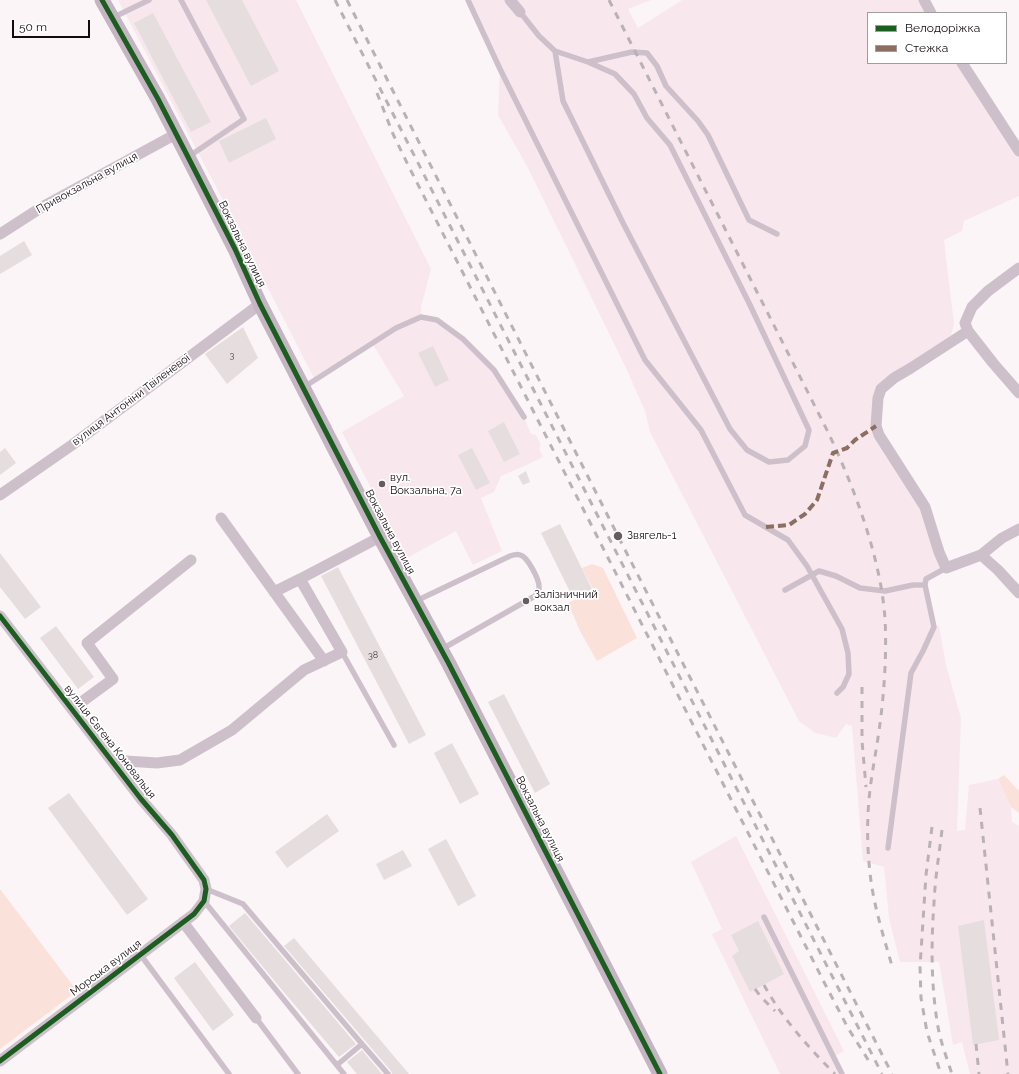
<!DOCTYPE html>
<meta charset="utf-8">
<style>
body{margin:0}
#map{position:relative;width:1019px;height:1074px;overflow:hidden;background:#fbf5f7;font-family:Raleway,sans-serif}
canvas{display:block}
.legend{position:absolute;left:867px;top:12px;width:140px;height:52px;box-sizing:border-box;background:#fff;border:1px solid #a19d9f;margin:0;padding:5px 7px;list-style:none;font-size:12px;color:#150b0f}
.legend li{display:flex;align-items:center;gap:8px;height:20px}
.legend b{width:20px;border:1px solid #a19d9f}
.scale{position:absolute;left:12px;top:20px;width:78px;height:18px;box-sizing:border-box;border:2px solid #150b0f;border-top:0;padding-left:5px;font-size:12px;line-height:14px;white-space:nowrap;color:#150b0f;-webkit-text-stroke:3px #fff;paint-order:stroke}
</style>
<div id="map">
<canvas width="1019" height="1074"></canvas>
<ul class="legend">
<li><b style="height:5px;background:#1b5e20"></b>Велодоріжка</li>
<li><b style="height:5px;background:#8d6e63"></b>Стежка</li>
</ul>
<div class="scale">50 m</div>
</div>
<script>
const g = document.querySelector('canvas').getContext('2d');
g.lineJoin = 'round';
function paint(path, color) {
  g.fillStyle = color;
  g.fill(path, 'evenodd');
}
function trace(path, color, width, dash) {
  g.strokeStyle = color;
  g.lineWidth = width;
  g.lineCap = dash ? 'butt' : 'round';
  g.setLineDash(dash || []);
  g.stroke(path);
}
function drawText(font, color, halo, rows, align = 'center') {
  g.font = font + ' Raleway,sans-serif';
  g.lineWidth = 3.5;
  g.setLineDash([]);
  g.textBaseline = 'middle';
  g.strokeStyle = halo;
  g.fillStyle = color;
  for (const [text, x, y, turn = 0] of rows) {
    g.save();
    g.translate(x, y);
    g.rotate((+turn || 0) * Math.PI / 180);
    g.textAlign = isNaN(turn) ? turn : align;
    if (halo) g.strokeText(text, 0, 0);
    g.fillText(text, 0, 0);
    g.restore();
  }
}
const built = new Path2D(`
 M118,0H296L431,269L421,307V317L437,320L463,339L494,370L524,417L531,434L536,435L541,445L539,448L543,457L527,465L501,476L494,492L481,498L502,551L473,565L456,531L407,558L342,432L404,396L372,343L315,380L213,181Z
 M468,0H651L628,9L638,28L682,0H924L931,13H868V63H962L1019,151V196L964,221L962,231L944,240L954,324L949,343L881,389L876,426L915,490L946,568L926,579L934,627L939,626L946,665L961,718L957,831L965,830L969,785L998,779L1011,807L1012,822L1019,826V1074H970L962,1042L953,1045L939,962H900L889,918L884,867L863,861L852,726L846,724L836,738L815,733L799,721L650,432L645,411L626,368L527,166L498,115L500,69Z
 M736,836L844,1051L834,1057L842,1074H780L712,934L722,929L691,862Z`);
const green = new Path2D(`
 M592,564L603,568L637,638L597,661L580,631L568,603L594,591L582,568Z
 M1004,775L1019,791V813L1011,807L998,779Z
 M0,889L77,991L0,1049Z`);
const building = new Path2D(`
 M206,0H242L279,71L251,86Z
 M153,13L211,122L191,132L134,23Z
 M266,118L276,139L229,163L219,141Z
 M24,241L32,255L0,274V256Z
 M243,327L258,358L227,384L205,354Z
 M433,346L449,380L435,387L418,353Z
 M504,422L520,454L504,462L488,431Z
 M5,448L16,463L0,475V452Z
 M472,448L490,483L476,490L458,455Z
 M526,471L530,482L523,485L518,476Z
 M560,524L592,589L573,598L541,533Z
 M0,553L41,607L25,619L0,587Z
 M338,567L426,735L409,744L321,576Z
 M56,626L94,677L78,689L40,638Z
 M504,694L550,784L535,793L488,702Z
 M452,743L479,794L460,804L434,753Z
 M69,793L148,899L127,915L48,808Z
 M327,814L339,831L287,868L275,852Z
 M446,839L476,896L458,906L428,849Z
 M403,850L412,866L384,880L376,864Z
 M245,913L356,1044L339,1057L282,990L229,926Z
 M984,920L999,1040L973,1045L958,926Z
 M758,921L784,974L750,992L732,956L739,951L731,935Z
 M294,938L409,1074H392L391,1071L284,946Z
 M195,962L234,1015L213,1031L174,978Z
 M362,1050L382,1074H357L347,1062Z`);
const lane = new Path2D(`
 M181,0L244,119L188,157
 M468,0L500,69L645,360L701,430L745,515L788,540L807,566L842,629L848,653L849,674L843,687L837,693
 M520,12L539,36L555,51L588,62L615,74L634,94L647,118L670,145L750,305L809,430L805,446L788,460L769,462L747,450L730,429L623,223L563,101L555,51
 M112,18L149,0
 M588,62L632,52L647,53L657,66L666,86L698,121L708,135L749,220L777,234
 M304,387L396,328L421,317L437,320L463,339L494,370L524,417
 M785,590L819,571L836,576L860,588L885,591L913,585H925
 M416,601L510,556C513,555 517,554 520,555C527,556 540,580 539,588C539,591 537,594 535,596L442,649
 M342,652L394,745
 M888,848L911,673L923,651L934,627L925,585L926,579L946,568
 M206,889L243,904L362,1044
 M204,901L344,1074
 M764,917L842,1074
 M140,954L229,1074
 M256,1018L298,1074
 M337,1065L362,1044L388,1074`);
const street = new Path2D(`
 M510,0L520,12
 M924,0L931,13
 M962,63L1019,151
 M0,234L42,207L176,134
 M1019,268L988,291L972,307L965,323L968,331L993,363L1019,393
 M968,331L911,368L894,378L881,389L878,398L876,426L879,435L925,507L939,552L946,568L981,555L1002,538L1019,529
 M0,495L72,445L260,304
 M221,518L324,661
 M981,555L998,570L1019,593
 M274,592L300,579
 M0,616L141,799L172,835L204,880L206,889L204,901L194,914L0,1061
 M72,709L113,679L87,643L191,560
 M115,765L126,761L157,763L180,760L232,730L304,670L342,652L300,579L380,537
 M183,922L256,1018`);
const secondary = new Path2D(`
 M102,0L158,99L188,157L235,249L260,304L380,537L449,664L660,1074`);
const rail = new Path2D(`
 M335,0L882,1074
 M347,0L618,536L892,1074
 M609,0L828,432C854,487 881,558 885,619C887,654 884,696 879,731C875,759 869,786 868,815C867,837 868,859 871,881C875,910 884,938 892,966
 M377,93L393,134L408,165L825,984L848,1028L872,1066
 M862,687V741L866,787
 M980,808L1008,1074
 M932,827L926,875L920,967L921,998L927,1032L941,1074
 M942,830C939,855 935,879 934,903C931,944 931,987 938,1027C941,1043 947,1059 952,1074
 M764,985C782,1018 808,1047 835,1074
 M755,989L761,997L775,1011
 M976,1044L979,1074`);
const quiet = new Path2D(`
 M766,527L789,525L805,514L817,500L833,453L847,448L855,440L876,426`);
const cycleway = new Path2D(`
 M102,0L158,99L188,157L235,249L260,304L380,537L449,664L660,1074
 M0,616L141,799L172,835L204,880L206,889L204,901L194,914L0,1061`);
const markers = [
 [382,484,4,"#665d60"],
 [618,536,5,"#665d60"],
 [526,601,4,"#665d60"]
];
const numberNames = [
 ["3",232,355],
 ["38",373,655]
];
const streetNames = [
 ["Привокзальна вулиця",87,183,-29],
 ["Вокзальна вулиця",242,244,64],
 ["вулиця Антоніни Твіленевої",131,400,-37],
 ["Вокзальна вулиця",390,532,62],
 ["вулиця Євгена Коновальця",110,742,52],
 ["Вокзальна вулиця",540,819,63],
 ["Морська вулиця",106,968,-37]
];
const poiNames = [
 ["вул.",390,478],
 ["Вокзальна, 7а",390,491],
 ["Звягель-1",627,536],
 ["Залізничний",534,595],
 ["вокзал",534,608]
];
paint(built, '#f8e8ed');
paint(green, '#fae1d9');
paint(building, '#e6ddde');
trace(lane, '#cec0cb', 5.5);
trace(street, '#cec0cb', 11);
trace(secondary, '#c5b5c2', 15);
trace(rail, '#bab1b6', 3, [7, 7]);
trace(quiet, '#8d6e63', 4, [8, 4]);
trace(cycleway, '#1b5e20', 5);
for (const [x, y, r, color] of markers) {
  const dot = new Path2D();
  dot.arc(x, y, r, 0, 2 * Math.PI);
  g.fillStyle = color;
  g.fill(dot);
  trace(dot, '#fff', 1.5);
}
drawText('9px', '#494043', null, numberNames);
drawText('11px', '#150b0f', '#fff', streetNames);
drawText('11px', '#150b0f', '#fff', poiNames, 'left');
</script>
